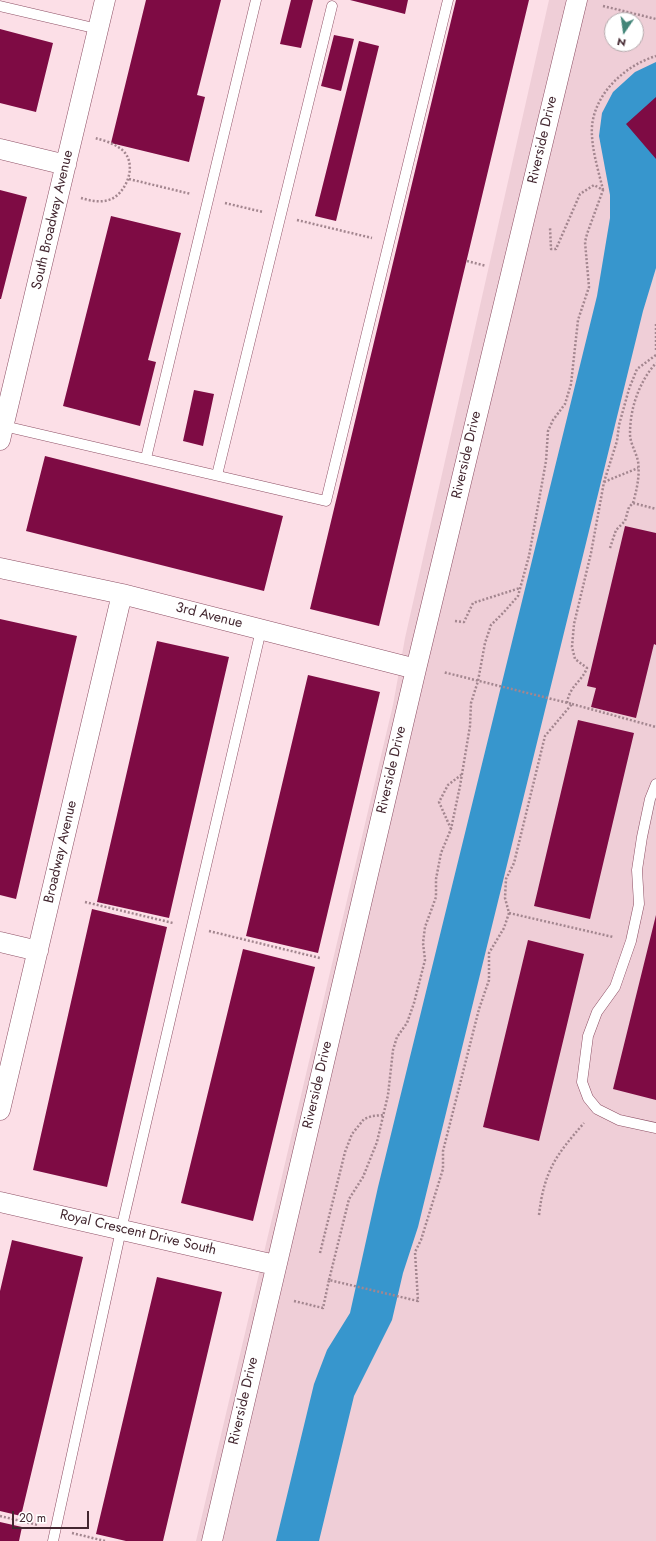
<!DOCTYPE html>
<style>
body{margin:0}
#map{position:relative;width:656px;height:1541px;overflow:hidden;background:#fcdfe7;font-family:Jost,sans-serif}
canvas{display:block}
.north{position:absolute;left:604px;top:12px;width:40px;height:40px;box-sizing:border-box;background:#fff;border:1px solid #b4a9ac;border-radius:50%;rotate:193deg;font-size:11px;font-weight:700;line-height:16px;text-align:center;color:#432730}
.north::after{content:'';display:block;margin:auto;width:14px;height:18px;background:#428578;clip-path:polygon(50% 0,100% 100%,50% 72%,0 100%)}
.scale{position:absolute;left:12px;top:1511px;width:77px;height:18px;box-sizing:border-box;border:2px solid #432730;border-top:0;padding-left:5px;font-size:12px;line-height:14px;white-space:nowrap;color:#432730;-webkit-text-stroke:3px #fff;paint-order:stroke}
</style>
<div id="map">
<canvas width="656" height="1541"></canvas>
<div class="north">N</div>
<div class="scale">20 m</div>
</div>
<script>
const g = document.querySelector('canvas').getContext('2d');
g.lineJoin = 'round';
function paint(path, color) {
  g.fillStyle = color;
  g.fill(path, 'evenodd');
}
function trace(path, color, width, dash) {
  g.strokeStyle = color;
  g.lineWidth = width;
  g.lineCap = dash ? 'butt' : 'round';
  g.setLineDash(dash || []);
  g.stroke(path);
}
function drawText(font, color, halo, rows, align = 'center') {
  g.font = font + ' Jost,sans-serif';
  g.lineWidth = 4;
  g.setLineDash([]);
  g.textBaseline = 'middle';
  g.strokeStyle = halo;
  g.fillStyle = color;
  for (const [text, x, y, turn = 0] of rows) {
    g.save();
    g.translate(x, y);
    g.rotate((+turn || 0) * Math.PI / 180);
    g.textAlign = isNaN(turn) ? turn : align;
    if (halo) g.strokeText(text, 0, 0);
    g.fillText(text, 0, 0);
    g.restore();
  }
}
const built = new Path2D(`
 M549,0H656V1541H196L393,705L405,638ZM612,20H636V44H612Z`);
const water = new Path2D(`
 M656,62V268L643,311L418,1227L403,1273L392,1320L354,1396L319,1541H276L314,1384L327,1350L350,1313L378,1187L597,296L610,218V195L599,136L602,113L613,92L635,72Z`);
const building = new Path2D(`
 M146,0H221L197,95L205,97L189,162L111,143Z
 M291,0H313L301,48L280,44Z
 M350,0H408L405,14Z
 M456,0H529L379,626L310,609Z
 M0,29L53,43L36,112L0,103Z
 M334,35L354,39L341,91L321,86Z
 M359,41L379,46L336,221L315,216Z
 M656,97V159L626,124Z
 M0,190L27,197L1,299H0Z
 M111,216L181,233L148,360L156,362L140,426L63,406Z
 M194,390L214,394L203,446L183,441Z
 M45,456L283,516L264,591L26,531Z
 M625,526L656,533V645L654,644L636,718L591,707L596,688L587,686Z
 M0,619L77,636L16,899L0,895Z
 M157,641L229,657L169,918L97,902Z
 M308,675L380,692L318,953L246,936Z
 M578,720L634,733L590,919L534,906Z
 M92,909L167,927L107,1187L33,1170Z
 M656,915V1100L613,1089Z
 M528,940L584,954L539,1141L483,1127Z
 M243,949L315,967L253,1221L181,1203Z
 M12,1240L83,1257L21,1516L0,1511V1291Z
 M157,1277L222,1292L163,1541H126L96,1534Z
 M0,1522L22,1527L19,1541H0Z`);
const path = new Path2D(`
 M603,6L656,19
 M129,179L191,194
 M603,190C599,173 593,154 592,136C589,98 623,66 656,56
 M81,198C91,201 105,204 115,197C129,187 137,161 121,149C113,143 103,140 95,138
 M225,203L263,212
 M297,220L372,238
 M467,261L486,266
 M656,324V351
 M604,482L638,468
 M633,503C637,489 640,475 638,461C636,452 630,443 630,434C630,408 639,382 656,363
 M610,548L616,530L625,521L629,507L633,503L656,509
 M455,621L464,622L473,603L520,588
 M567,703C570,685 581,683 587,668L575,659L572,647L574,624L591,553L604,482L617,441L619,425L629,389L637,369L656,355
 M572,704L656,727
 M451,829L439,802L448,785L461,775
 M85,902L173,923
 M509,913L613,937
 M209,931L320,958
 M539,1215C544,1171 556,1155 584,1123
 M320,1253L345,1152L352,1134L364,1119L372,1116L384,1115
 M329,1280L349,1199L363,1177L377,1142L388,1095L393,1050L397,1037L407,1023L414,1003L425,960L423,943L425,927L436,897V879L441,853L451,829L460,786L470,726L471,703L478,681L485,643L491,625L504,612L518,596L529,556L546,461L548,431L553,420L565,404L571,384L578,320L589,287L585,242L587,234L603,190L594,185L580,194L556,249H551L550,227
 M294,1301L323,1308L329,1280L418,1301L415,1252L421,1240L443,1169V1151L479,1009L489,980V953L504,928L509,913L505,898L506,879L514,863L545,736L572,704L443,672
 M0,1516L38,1525
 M72,1533L105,1541`);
const lane = new Path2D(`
 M0,6L98,29
 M0,425L326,501L448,0
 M146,458L256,0
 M217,475L332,6
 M656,784L650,799L642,837L637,870L639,904L631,941L615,987L597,1012L588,1036L582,1082L588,1098L597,1109L619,1120L656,1128
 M53,1541L121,1230L261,630`);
const street = new Path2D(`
 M0,149L66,165
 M0,440L105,0
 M0,568L122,594L416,669
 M0,942L38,951
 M0,1110L122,594
 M0,1202L275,1265
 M212,1541L416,669L577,0`);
const streetNames = [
 ["Riverside Drive",543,140,-77],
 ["South Broadway Avenue",53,220,-77],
 ["Riverside Drive",467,455,-77],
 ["3rd Avenue",209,616,14],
 ["Riverside Drive",392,770,-77],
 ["Broadway Avenue",61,852,-77],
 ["Riverside Drive",318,1085,-77],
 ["Royal Crescent Drive South",138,1233,13],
 ["Riverside Drive",244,1401,-77]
];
paint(built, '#efced7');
paint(water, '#3796cd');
paint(building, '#7e0b44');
trace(lane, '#8d5065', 11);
trace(street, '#8d5065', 21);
trace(path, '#a3868f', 2.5, [2, 2]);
trace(lane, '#fff', 10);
trace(street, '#fff', 20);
drawText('14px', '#432730', '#fff', streetNames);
</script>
